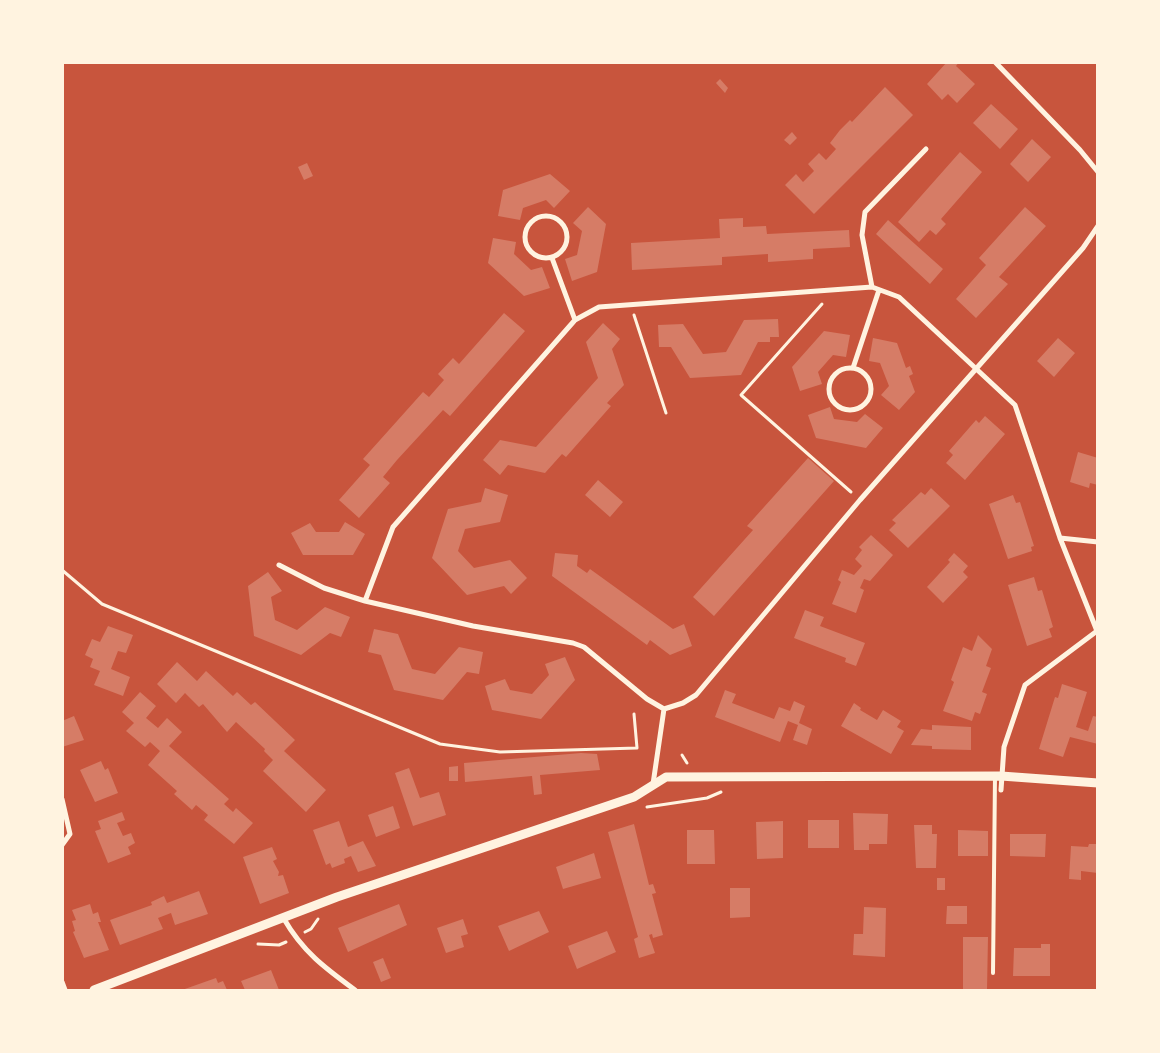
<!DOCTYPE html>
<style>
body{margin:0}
#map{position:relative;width:1160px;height:1053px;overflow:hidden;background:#c8553d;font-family:"Source Sans 3",sans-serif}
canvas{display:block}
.frame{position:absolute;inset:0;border:64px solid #fff3e0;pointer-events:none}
</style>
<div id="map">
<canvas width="1160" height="1053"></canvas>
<div class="frame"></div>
</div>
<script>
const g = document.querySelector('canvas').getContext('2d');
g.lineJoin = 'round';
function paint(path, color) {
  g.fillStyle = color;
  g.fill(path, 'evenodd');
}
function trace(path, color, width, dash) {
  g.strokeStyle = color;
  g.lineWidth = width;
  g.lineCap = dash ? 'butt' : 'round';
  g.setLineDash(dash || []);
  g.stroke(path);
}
const building = new Path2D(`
 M947,62H959L956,66L975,84L957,103L948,94L942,100L927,84Z
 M720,79L728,88L725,93L716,83Z
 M885,87L913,115L814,214L785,185L796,174L803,182L814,171L808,164L819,153L826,160L836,149L830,143L840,130L850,120L852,122Z
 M991,104L1018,129L1000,149L973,123Z
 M792,132L797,138L790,145L784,140Z
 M1032,139L1051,157L1028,182L1010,164Z
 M960,152L982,172L941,219L946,224L936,235L930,230L919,242L898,222Z
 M307,163L313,176L304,180L298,167Z
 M550,174L570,191L554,208L546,200L523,208L520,220L498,216L503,190Z
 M588,207L606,224L597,272L572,281L565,259L577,255L582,231L573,223Z
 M1025,207L1046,226L999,277L1008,284L976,318L956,299L986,265L979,258Z
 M743,218V227L766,226L767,234L849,230L850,247L813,249V259L768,262V254L722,257V265L632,270L631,243L720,238L719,219Z
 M888,220L943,269L930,284L876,234Z
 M493,238L516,242L514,254L531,270L542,267L550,288L524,296L488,263Z
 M504,313L525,331L450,416L443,410L397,460L383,477L390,483L359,518L339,500L370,465L363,459L423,392L429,397L444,380L438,374L453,358L459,364Z
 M778,319L779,337H770V342H758L741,375L690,378L671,347H659L658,325L683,324L703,354L726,352L744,320Z
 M603,323L620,339L612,349L624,385L607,403L611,406L566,457L562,454L545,473L508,465L500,475L483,460L500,440L536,447L598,378L586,342Z
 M824,331L850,335L846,357L833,355L818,372L822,384L800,391L792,367Z
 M873,338L897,343L906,368L910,366L913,374L909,376L915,392L899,410L881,395L889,386L880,363L869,361Z
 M1058,338L1075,353L1054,377L1037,361Z
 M830,407L834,419L857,422L865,414L883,428L866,448L816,438L808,415Z
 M985,416L1005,434L965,480L946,463L953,455L949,451L976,420L979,423Z
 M1078,452L1098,458V485L1090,483L1089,488L1070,482Z
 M808,458L834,481L714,616L693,597L753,530L747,526Z
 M598,480L623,502L610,517L585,495Z
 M485,488L508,495L500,522L465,529L458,551L474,568L510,560L527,578L511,594L504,586L467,595L432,558L448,509L481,502Z
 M931,488L950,506L908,548L889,530L896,523L892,520L921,492L925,495Z
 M1013,495L1016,503L1020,502L1034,546L1031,547L1032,551L1008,559L989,504Z
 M345,522L365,534L353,555H303L291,533L310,523L316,532H339Z
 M871,535L893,555L870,581L864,579L860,588L864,590L856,613L832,604L841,582L838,580L842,570L854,575L862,566L855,559L862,550L859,547Z
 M555,553L578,555L577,566L587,573L590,569L673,629L684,624L692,646L670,655L650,640L647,645L552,576Z
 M954,553L968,566L963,572L968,577L943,603L927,587L950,562L948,560Z
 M268,572L282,591L271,597L275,620L297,630L325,607L350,617L341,637L330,633L301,655L254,636L248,586Z
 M1034,577L1038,591L1042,590L1053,627L1049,629L1052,637L1027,646L1008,585Z
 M805,610L824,617L820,626L865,643L856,666L845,662L846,658L794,638Z
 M108,626L133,635L126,653L118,651L111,669L130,677L123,696L94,685L100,671L90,667L93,659L85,655L92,639L100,642Z
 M374,629L398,634L412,669L435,674L459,647L483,652L479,674L467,672L443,700L394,690L381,655L368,652Z
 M978,635L992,649L986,666L991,668L982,692L987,694L980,714L975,712L972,721L943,711L954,682L951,680L963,647L972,651Z
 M565,657L575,680L541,719L492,710L485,686L505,679L510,690L532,694L549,675L545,664Z
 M177,662L197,681L206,671L233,696L237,692L251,705L255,702L295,740L284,751L326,790L306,812L263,771L273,760L264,751L265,749L236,722L227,732L203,704L199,707L185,693L176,703L157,684Z
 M1062,684L1087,692L1076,727L1088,731L1093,716L1098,717V744L1070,737L1063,757L1039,749L1055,697L1058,698Z
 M725,690L736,694L732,703L774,719L779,707L790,711L794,701L805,706L799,723L812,729L807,745L793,740L798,725L788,721L780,742L715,717Z
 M140,692L156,706L146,718L158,728L167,718L182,732L169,746L229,799L224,804L233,812L236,808L253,823L234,844L204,820L208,815L196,805L192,810L174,794L177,791L148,765L160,751L150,742L145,747L126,731L134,723L122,712Z
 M854,703L861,708L860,710L877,720L883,710L901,721L897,727L904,731L891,754L841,726Z
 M74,716L84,740L62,747V721Z
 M932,725L971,727V750L932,749V746L911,745L921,729L932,730Z
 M581,753L597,754L600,770L540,775L542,794L534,795L532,776L465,782L464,763Z
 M101,761L105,770L108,768L118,793L95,802L80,770Z
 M458,766V781H449V767Z
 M409,768L420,798L439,792L446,815L413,826L395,773Z
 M393,806L400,828L376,837L368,815Z
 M122,812L125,820L117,823L123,836L131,833L135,843L128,847L131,854L108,863L95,831L101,829L98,821Z
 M853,813L888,814L887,844H869V850H854Z
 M808,820H839V848H808Z
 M339,821L348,847L363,841L376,866L358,872L351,856L344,859L345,863L332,868L330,863L326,865L313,830Z
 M783,821V858L757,859L756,822Z
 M634,824L649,885L653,884L656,893L652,894L663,935L653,938L652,934L649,935L655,953L639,958L634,939L638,937L608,832Z
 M914,825H932V834H937L936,868H916Z
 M687,830H714L715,864H687Z
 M958,830L988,831V856H958Z
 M1010,834H1046L1045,857L1010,856Z
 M1089,844H1096L1098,848V873L1081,871V880L1069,879L1071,846L1088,847Z
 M272,847L277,859L273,861L279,872L278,876L283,875L289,893L260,904L243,857Z
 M594,853L601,878L563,889L556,867Z
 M937,878H945V890H937Z
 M730,888H750V917L730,918Z
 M199,891L208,914L175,925L171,913L158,918L163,929L120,945L110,920L152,905L151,902L164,896L167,903Z
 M90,904L93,914L98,912L101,922H98L109,950L84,958L73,932L75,931L72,921L76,920L72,910Z
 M399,904L407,925L348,952L338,928Z
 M947,906H967V924H946Z
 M864,907L886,908L885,957L853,955L854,934H863Z
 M539,911L549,932L509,951L498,926Z
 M463,919L468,934L461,936L464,947L446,953L437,928Z
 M607,931L616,952L577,969L568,946Z
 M963,937H988L987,990H963Z
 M1041,944H1050V976H1013L1014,948H1041Z
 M383,958L391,978L381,982L373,962Z
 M271,970L279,990H245L241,981Z
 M216,978L218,983L223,981L227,990H182Z`);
const path = new Path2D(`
 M822,304L741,395L851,492
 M634,315L666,413
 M62,570L102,604L440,744L500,752L637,748L634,714
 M682,755L687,763
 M647,807L707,798L721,792
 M305,932L311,929L318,919
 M258,944L279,945L286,942`);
const service = new Path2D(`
 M993,973L995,776`);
const minor = new Path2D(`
 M995,62L1080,150L1098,172
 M525 237a21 21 0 1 1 42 0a21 21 0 1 1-42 0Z
 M552,258L575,320
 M872,287L862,235L865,212L926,149
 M853,368L879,290
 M829 389a21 21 0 1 1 42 0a21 21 0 1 1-42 0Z
 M1060,538L1098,542
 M279,565L324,588L365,601
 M664,709L647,699L584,647L573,643L473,626L365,601L393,527L575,320L599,307L872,287L899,297L1015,405L1060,538L1097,631L1025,685L1004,747L1001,790
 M664,709L683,703L696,695L860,500L1083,248L1098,226
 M653,784L664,709
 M62,799L70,834L62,845
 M284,919C303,952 325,968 355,990
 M62,982L65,990`);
const tertiary = new Path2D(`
 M94,990L337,897L634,797L666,777L1001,776L1098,783`);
paint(building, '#d67c66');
trace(path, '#fff3e0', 3);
trace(service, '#fff3e0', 4);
trace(minor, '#fff3e0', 5);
trace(tertiary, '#fff3e0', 9);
</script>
